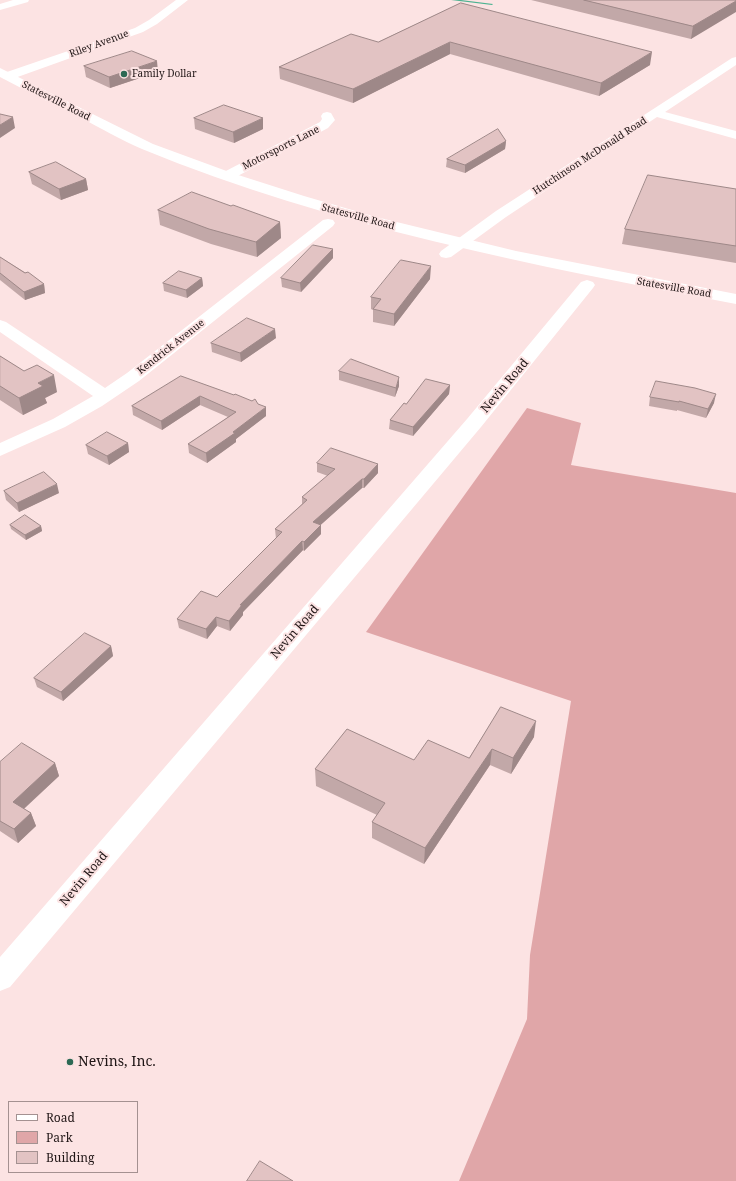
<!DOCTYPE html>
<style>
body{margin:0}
#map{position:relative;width:736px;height:1181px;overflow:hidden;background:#fce3e3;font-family:"Noto Serif",serif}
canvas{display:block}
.legend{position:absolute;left:8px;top:1101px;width:130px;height:72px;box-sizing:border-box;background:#fce3e3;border:1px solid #a49191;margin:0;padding:5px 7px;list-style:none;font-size:12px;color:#201616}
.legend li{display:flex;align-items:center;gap:8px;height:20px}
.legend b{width:20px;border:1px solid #a49191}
</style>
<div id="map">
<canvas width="736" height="1181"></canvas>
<ul class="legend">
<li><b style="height:5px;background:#fff"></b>Road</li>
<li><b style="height:11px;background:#e0a6a8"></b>Park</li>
<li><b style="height:11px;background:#e2c3c3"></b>Building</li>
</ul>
</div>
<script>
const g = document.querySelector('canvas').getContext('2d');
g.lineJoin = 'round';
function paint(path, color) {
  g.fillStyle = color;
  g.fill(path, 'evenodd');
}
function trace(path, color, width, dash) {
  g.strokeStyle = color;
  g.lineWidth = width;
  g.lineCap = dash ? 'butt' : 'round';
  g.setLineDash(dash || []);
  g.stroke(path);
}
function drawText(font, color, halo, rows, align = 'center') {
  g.font = font + ' "Noto Serif",serif';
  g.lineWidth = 4;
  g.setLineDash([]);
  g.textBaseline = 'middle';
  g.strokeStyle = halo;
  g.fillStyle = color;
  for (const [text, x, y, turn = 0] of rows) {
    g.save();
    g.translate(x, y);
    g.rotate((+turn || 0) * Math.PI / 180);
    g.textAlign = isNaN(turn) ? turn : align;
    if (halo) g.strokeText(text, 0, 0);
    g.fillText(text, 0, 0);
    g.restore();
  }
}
const green = new Path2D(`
 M527,408L581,423L571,465L736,493V1181H459L527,1019L530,955L571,701L366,632Z`);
const stream = new Path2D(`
 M451,0H461L493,4L492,5Z`);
const minor = new Path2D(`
 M13,0H29L28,2L0,10V4Z
 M176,0H188L157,24L143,32L12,79H4L2,76L4,73L135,28L149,20Z
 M736,57V65L665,112L736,131V139L657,117L506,217L451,257L446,258L441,257L439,254L441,251L496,211L732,58Z
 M327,112L331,113L335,120L328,128L232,179H222L220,176L222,173L320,122L322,119L321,116L323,113Z
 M328,219L333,220L335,223L333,226L139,381L102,406L65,427L0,456V443L53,419L93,396L0,332V320L6,322L105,388L127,373L323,220Z`);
const tertiary = new Path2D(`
 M587,280L593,282L595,285L593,288L481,427L10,987L0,991V957L467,419L581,282Z`);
const secondary = new Path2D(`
 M0,68L153,144L232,173L304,196L376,217L516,251L736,294V304C535,266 332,227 142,149C121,140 100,128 80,117C53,104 26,91 0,77Z`);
const wall = new Path2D(`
 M531,0H736L691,39Z
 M461,3L650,65L599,96L450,54L353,103L280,79L279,67L378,42Z
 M84,66L158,72L110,88L86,77Z
 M194,118L263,129L234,143L195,129Z
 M506,141L505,149L465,173L446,167L447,159Z
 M29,172L86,179L88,190L61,200L32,184Z
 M736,189V263L622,244L625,229Z
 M231,206L280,222L281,238L257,257L211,244L160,225L158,210Z
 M333,249V258L301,292L282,287L281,278Z
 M0,257L44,284L45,293L25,300L0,280Z
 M202,278L203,286L187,298L164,291L163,283Z
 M430,279L394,326L373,322V310L371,309V297Z
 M276,338L241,362L212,352L211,343Z
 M0,356L57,392L45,398L47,403L23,415L0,400Z
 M339,371L399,386L395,397L339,380Z
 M181,376L266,416L236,439V442L207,463L189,453L188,444L228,417L200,405L162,430L133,415L132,406Z
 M450,385L449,394L413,436L389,429L390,420L406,404Z
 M650,397L714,403L706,418L677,410V411L649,406Z
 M128,443L129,452L109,465L88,454L86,445Z
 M317,463L378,464V473L364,488H362L320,525H321V534L304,551L303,550L243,612V615L230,631L217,626L207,639L179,628L177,619L217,597L276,539L275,529L302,504V497L328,476L317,472Z
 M4,491L59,493L19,512L6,500Z
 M10,525L41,526L42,531L26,540L11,529Z
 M111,646L113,656L63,701L37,687L34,678Z
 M501,707L534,737L511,774L490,765L424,864L372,838V822L377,815L316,786L315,769L414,760L469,758Z
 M0,762L55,763L59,776L24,809L31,813L36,826L18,843L0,831Z`);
const shadedWall = new Path2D(`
 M736,1V12L691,39L693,26Z
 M450,42V54L353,103V89Z
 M652,52L650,65L599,96L601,83Z
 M157,61L158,72L110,88L109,77Z
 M13,117L15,128L0,138V125Z
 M263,118V129L234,143L233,132Z
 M506,141L505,149L465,173V165Z
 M86,179L88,190L61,200L59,189Z
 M280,222L281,238L257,257L256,242Z
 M333,249V258L301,292L300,283Z
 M431,266L430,279L394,326V314Z
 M202,278L203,286L187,298L186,290Z
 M44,284L45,293L25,300L24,292Z
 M275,329L276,338L241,362L240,353Z
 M54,375L57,392L45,398L47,403L23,415L19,398L38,383Z
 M399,377V386L395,397L396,388Z
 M450,385L449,394L413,436V427Z
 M716,394L714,403L706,418L708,409Z
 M200,396V405L162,430L161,421Z
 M266,407V416L236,439V442L207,463L206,453L233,432Z
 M128,443L129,452L109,465L107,456Z
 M378,464V473L364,488V479Z
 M362,479V488L314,531L313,522Z
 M57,484L59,493L19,512L17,503Z
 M321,525V534L304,551V542Z
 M41,526L42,531L26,540L25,535Z
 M302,541L303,550L243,612V615L230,631L229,621L240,605Z
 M216,617L217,626L207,639L206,629Z
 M111,646L113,656L63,701L61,692Z
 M536,721L534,737L511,774L513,758Z
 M492,749L490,765L424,864L425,848Z
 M55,763L59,776L17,815L13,802Z
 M31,813L36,826L18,843L14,829Z`);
const building = new Path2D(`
 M584,0H736V1L693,26Z
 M461,3L652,52L601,83L450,42L353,89L279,67L351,34L378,42Z
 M132,51L157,61L109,77L84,66Z
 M224,105L263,118L233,132L194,118Z
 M0,114L13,117L0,125Z
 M498,129L506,141L465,165L447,159Z
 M56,162L86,179L59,189L29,172Z
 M648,175L736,189V246L625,229Z
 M192,192L231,206L233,205L280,222L256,242L209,229L158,210Z
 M313,245L333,249L300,283L281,278Z
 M0,257L25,273L28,272L44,284L24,292L0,273Z
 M401,260L431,266L394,314L373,309L381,299L371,297Z
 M179,271L202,278L186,290L163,283Z
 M247,318L275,329L240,353L211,343Z
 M0,356L24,371L37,365L54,375L38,383L43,386L19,398L0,386Z
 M351,359L399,377L396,388L339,371Z
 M181,376L234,395L235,394L252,401L255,399L258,404L266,407L233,432L235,433L206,453L188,444L236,412L200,396L161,421L132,406Z
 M426,379L450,385L413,427L390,420L404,403L406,404Z
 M656,381L695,388L716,394L708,409L679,401V402L650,397Z
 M107,432L128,443L107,456L86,445Z
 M331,448L378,464L364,479H362L313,522L321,525L304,542L302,541L240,605H242L229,621L216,617L206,629L177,619L201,591L217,597L282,532L275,529L307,500L302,497L335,469L317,463Z
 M44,472L57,484L17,503L4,491Z
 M25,515L41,526L25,535L10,525Z
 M85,633L111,646L61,692L34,678Z
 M501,707L536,721L513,758L492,749L425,848L372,822L385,803L315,769L347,729L414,760L428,740L469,758Z
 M22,743L55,763L13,802L31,813L14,829L0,821V762Z
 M260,1161L293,1181H247Z`);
const markers = [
 [124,74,4,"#2c6954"],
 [70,1062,4,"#2c6954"]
];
const farStreetnames = [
 ["Riley Avenue",99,44,-20],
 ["Statesville Road",56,101,27],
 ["Motorsports Lane",281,148,-27],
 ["Hutchinson McDonald Road",590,156,-33],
 ["Statesville Road",358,217,15],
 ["Statesville Road",674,288,10],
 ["Kendrick Avenue",171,347,-38]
];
const farPoinames = [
 ["Family Dollar",132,74]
];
const streetNames = [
 ["Nevin Road",505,386,-50],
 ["Nevin Road",295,632,-49],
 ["Nevin Road",84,879,-50]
];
const nearPoinames = [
 ["Nevins, Inc.",78,1062]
];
paint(green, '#e0a6a8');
paint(stream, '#4cb391');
paint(minor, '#fff');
paint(tertiary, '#fff');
paint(secondary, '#fff');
paint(wall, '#c2a8a8');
paint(shadedWall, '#9e8888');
paint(building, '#e2c3c3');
trace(building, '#9e8888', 1);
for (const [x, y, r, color] of markers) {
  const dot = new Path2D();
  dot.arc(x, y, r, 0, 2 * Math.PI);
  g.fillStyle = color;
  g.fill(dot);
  trace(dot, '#fce3e3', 1.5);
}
drawText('10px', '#201616', '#fce3e3', farStreetnames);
drawText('10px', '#201616', '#fce3e3', farPoinames, 'left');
drawText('12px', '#201616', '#fce3e3', streetNames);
drawText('14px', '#201616', '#fce3e3', nearPoinames, 'left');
</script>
